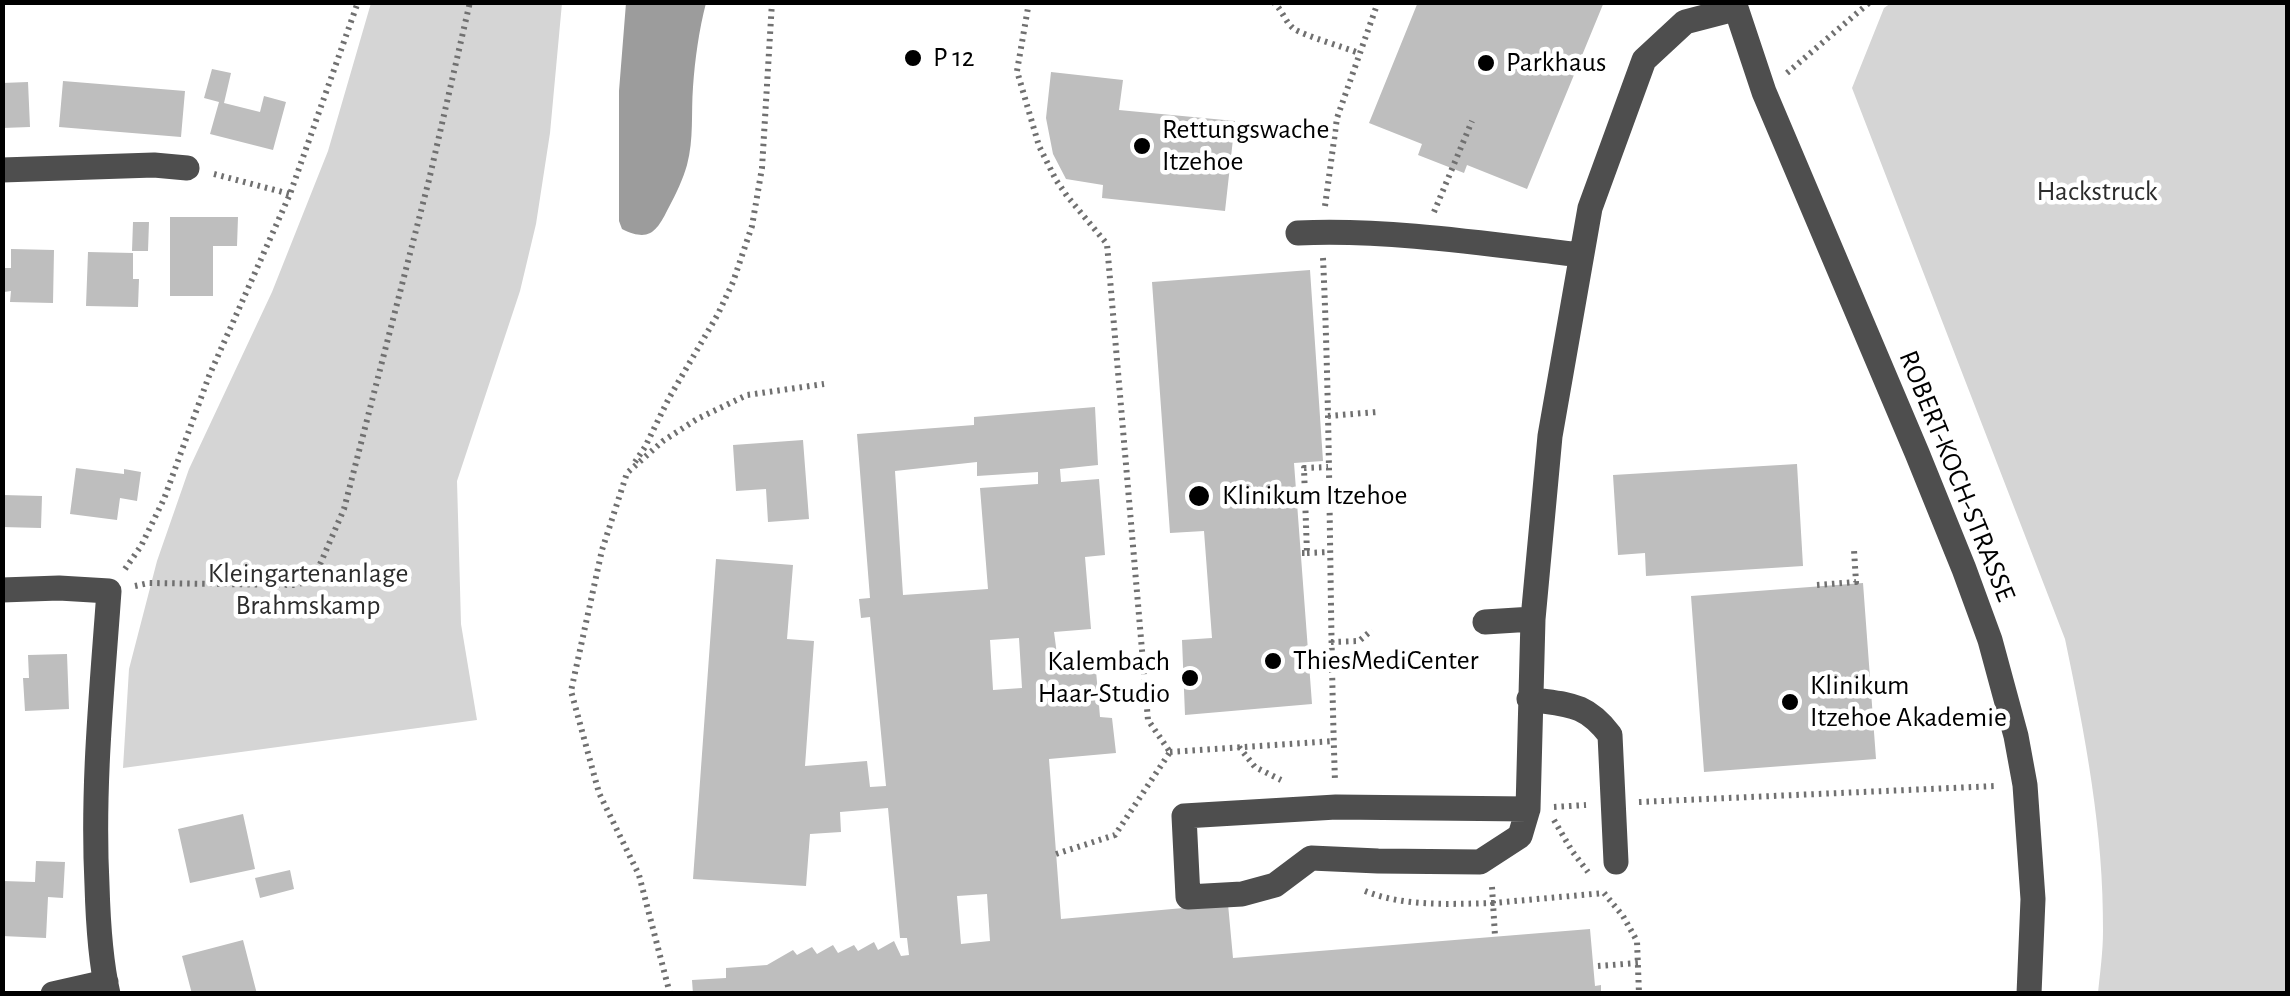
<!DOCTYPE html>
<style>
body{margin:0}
#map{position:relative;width:2290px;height:996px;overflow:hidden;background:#fff;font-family:"Alegreya Sans",sans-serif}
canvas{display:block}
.frame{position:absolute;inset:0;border:5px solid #000;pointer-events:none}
</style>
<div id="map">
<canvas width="2290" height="996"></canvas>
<div class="frame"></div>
</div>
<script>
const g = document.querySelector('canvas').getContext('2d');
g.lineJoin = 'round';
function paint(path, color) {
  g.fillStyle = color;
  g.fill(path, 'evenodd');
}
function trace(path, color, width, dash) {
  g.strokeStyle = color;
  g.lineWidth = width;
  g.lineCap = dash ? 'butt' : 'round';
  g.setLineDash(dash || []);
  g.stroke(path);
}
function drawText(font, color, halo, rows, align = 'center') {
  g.font = font + ' "Alegreya Sans",sans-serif';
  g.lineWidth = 9;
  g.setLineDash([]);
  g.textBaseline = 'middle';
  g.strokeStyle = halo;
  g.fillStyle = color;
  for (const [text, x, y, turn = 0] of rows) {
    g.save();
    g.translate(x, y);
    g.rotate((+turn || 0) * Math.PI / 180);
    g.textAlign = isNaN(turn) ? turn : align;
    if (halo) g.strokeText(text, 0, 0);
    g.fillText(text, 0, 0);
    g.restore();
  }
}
const green = new Path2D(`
 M371,3H562L550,133L536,224L520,291L457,481L461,624L477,720L123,768L129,669L157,561L189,469L272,292L328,151Z
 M1891,3H2287V993H2098C2100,973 2103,952 2103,931C2104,832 2085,735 2065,639L1852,88L1884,8Z`);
const water = new Path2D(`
 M626,3H706C699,30 695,59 693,87C691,113 694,139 687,165C683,179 676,194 669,207C657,231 650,243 622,229L619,221V91Z`);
const building = new Path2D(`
 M1418,2H1604L1527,189L1467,165L1464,173L1418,155L1422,144L1369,123Z
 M212,69L231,73L224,103L260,112L264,96L286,102L273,150L210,134L219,102L204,98Z
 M1051,72L1123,80L1119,110L1235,121L1225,211L1102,198L1103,185L1066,179L1053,154L1046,118Z
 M63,81L185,91L181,137L59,127Z
 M28,82L30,127L2,128V83Z
 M170,217H238L237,246H213V296H170Z
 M133,222H149L148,251H132Z
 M11,249L54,250L53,303L10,302L11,291L4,292L5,268H11Z
 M88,252L133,253V279H139L138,307L86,306Z
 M1310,270L1323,461L1294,463L1312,704L1185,715L1182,640L1212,638L1204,531L1170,533L1152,282Z
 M1095,407L1098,465L1060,469L1061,482L1099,479L1105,555L1085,557L1091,629L1054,632L1058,662L1095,659L1100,717L1112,718L1116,753L1049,759L1061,919L1228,904L1233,958L1590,929L1595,986L1601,985V994H693L692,980L726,978V968L767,965L793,950L797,955L812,947L817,954L833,945L838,953L854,945L858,951L874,942L878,950L894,941L901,956L909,955L907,938H900L888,808L840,812L841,832L810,834L806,886L693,879L716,559L793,565L787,639L814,641L805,766L867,761L870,787L886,786L870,617L861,618L859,599L870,598L857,434L974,425V417ZM977,462V476L1038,472V484L980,488L988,589L903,595L895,471ZM1019,638L1022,688L993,690L990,640ZM987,894L990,941L961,944L957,896Z
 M803,440L809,519L768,522L766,489L736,491L733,445Z
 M1797,464L1803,566L1646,576L1645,553L1618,555L1613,475Z
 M76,468L124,474V469L141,472L137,501L120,498L117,520L70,514Z
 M2,495L42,496L41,528L2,527Z
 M1863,583L1876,759L1704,772L1691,596Z
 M67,654L69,709L25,711L23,678H29L28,655Z
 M243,814L255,869L190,883L178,829Z
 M36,861L65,862L63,898L48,897L46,938L2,936V881L35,882Z
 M290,870L294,889L260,898L255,878Z
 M243,940L257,994H192L182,956Z`);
const path = new Path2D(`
 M1029,2L1017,71L1039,146L1056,180L1067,196L1107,244L1148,720L1170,752
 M1273,2C1282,9 1285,22 1294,29C1306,36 1343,47 1359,53
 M1787,73L1870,2
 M214,174L290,194
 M1325,206L1337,118L1378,2
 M1434,212L1472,121
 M1323,258C1331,432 1329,607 1335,781
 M1328,416L1377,412
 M635,462L645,447L669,398L718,314L733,282L752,226L762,168L772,2
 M1302,553H1307L1304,468L1328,467
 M1307,553L1329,552
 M125,569L141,546L164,499L209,376L290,194L358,2
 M1817,585L1856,582L1854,550
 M135,586L149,583L295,585L309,581L318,569L344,509L429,180L470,2
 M1331,642L1359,641L1372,630
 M1239,747L1255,767L1281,780
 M1170,752L1334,741
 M1639,802L1996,786
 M1554,807L1586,805
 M1554,820L1572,851L1588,872
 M1056,854L1115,835L1170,752
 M1492,887L1493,903L1604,893L1623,916L1637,941L1639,994
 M1365,891C1405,907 1450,904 1493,903L1495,936
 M1598,966L1638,963
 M670,994L639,875L599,793L571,691L602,550L627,473L663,441L697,419L747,395L824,384`);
const minor = new Path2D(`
 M1734,2L1764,92L1917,453L1964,569L1990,640L2016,736L2025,785L2033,899L2029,994
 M2,170L154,165L187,168
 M1298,233C1392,229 1487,244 1581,255
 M2,590L59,588L109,591C102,690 92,786 97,885C98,921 100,959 108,994
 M1485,622L1533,619
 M1529,699C1567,705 1585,702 1610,735L1616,862
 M1528,809L1336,807L1184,816L1188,897L1242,894L1275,885L1311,858L1378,861L1480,862L1520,836L1528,809L1533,619L1550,436L1590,208L1644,60L1685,22L1735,9
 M53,994L106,982`);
const markers = [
 [913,58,10,"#000"],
 [1486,63,10,"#000"],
 [1142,146,10,"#000"],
 [1199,496,12,"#000"],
 [1273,661,10,"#000"],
 [1190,678,10,"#000"],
 [1790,702,10,"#000"]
];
const poiNames = [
 ["P 12",933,58],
 ["Parkhaus",1506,63],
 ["Rettungswache",1162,130],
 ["Itzehoe",1162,162],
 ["Klinikum Itzehoe",1222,496],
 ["ThiesMediCenter",1293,661],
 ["Kalembach",1170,662,"right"],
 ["Haar-Studio",1170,694,"right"],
 ["Klinikum",1810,686],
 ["Itzehoe Akademie",1810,718]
];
const parkNames = [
 ["Hackstruck",2097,192],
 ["Kleingartenanlage",308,574],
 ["Brahmskamp",308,606]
];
const streetNames = [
 ["ROBERT-KOCH-STRASSE",1957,476,68]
];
paint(green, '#d5d5d5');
paint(water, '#9c9c9c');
paint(building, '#bebebe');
trace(path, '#707070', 6, [2.5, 5]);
trace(minor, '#4e4e4e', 25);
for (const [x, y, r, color] of markers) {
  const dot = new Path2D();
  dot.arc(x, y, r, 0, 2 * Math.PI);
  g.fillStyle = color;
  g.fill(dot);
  trace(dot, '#fff', 4);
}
drawText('28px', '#000', '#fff', poiNames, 'left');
drawText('28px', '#2c2c2c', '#fff', parkNames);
drawText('28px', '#000', '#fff', streetNames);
</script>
